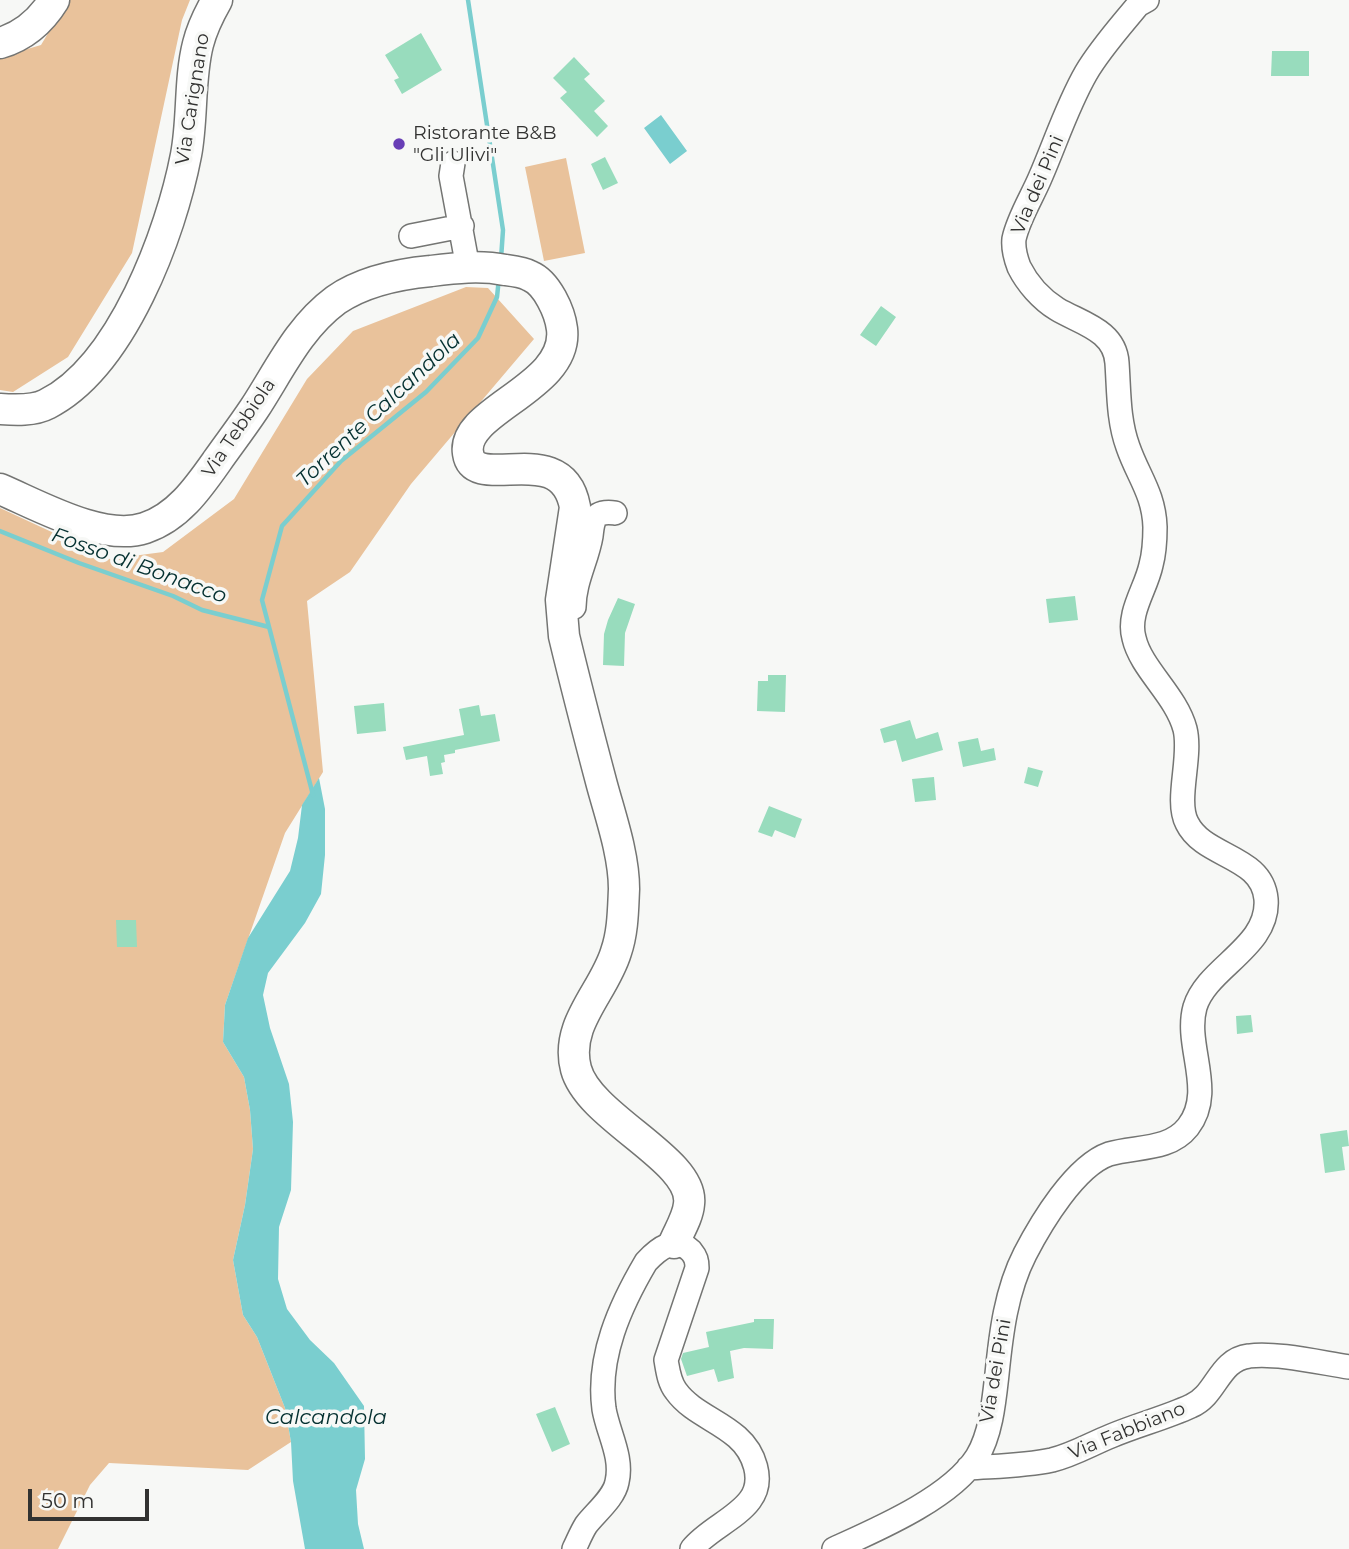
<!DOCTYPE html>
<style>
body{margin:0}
#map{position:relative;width:1349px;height:1549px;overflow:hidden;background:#f7f8f6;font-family:Montserrat,sans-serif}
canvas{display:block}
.scale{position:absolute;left:28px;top:1489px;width:121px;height:32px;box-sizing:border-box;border:4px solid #323231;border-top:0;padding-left:9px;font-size:21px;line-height:24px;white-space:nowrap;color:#323231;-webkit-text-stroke:5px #f7f8f6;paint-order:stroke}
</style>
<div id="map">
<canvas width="1349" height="1549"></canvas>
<div class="scale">50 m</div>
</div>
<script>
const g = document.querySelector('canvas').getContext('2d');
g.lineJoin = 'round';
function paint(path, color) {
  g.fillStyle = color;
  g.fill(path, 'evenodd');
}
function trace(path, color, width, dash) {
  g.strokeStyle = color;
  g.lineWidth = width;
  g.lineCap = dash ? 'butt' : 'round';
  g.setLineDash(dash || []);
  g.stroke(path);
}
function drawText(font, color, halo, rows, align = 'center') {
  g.font = font + ' Montserrat,sans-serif';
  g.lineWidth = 7;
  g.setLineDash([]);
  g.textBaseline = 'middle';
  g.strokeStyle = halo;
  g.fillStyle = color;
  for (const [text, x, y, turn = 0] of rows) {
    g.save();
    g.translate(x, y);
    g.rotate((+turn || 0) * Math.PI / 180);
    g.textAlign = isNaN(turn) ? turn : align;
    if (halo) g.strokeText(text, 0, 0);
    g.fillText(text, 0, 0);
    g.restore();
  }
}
const green = new Path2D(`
 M68,0H190L182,20L132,253L68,357L13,392L0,390V57L41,45Z
 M566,158L585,253L544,261L525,167Z
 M466,287L488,288L534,339L411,484L350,572L307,601L323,772L285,833L225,1005L223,1042L244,1077L250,1110L253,1149L245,1205L233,1260L243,1315L257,1337L285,1408L291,1442L248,1470L109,1463L90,1485L58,1549H0V508L110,559L163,552L234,499L307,379L353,331Z`);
const water = new Path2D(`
 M661,115L687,151L670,164L644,128Z
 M319,778L325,809V855L321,894L305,923L268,973L263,995L270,1028L289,1084L293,1122L291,1190L279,1227L278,1279L287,1309L310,1340L334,1363L364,1406L365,1459L356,1490L358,1524L364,1549H305L293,1481L291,1442L285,1408L257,1337L243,1315L233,1260L245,1205L253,1149L250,1110L244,1077L223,1042L225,1005L248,938L290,871L298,838L302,805Z`);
const stream = new Path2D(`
 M468,0L503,230L501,259
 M0,531L79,563L173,596L202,610L269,627
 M313,795L262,600L282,526L341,461L426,392L478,338L497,297L499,278`);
const building = new Path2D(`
 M421,33L442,70L402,94L394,80L399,78L385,55Z
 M1272,51H1309V76H1271Z
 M574,57L590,74L584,79L605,101L594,111L608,126L597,137L560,98L567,92L553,78Z
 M605,157L618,183L603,190L591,164Z
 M881,306L896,317L876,346L860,335Z
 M1075,596L1078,620L1049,623L1046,599Z
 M618,598L635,604L625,633L624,666L603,665L604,634L608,620Z
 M768,675H786L785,712L757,711L758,681H768Z
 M384,703L386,731L357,734L354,706Z
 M479,705L481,716L495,714L500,741L455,750V753L444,755L445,762L441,763L443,774L430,776L427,756L406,760L403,747L464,735L459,709Z
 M910,720L916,739L938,732L943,750L902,762L896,740L884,743L880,729Z
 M978,738L981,751L994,748L996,760L963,767L958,742Z
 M1028,767L1043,771L1038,787L1024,783Z
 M934,777L936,800L915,802L912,779Z
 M769,806L802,819L795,838L775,830L772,837L758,832Z
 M116,920H136L137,947H117Z
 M1251,1015L1253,1032L1237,1034L1236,1016Z
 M1347,1130L1349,1146L1342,1147L1345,1170L1325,1173L1320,1134Z
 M754,1319H774L773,1349L744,1348L730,1351L734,1378L718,1382L714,1369L687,1376L681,1359L683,1353L709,1347L706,1332L754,1322Z
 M555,1407L570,1444L552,1452L536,1414Z`);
const minor = new Path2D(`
 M453,163L451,176L468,268
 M411,236L462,226
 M574,607C574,582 587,560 591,536C592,529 592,520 598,515C603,512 609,512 615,513
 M968,1468C996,1466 1024,1466 1052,1460C1073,1455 1091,1444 1111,1436C1137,1425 1165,1418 1191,1406C1217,1395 1218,1360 1249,1356C1275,1352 1322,1363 1349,1367
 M574,1549C578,1541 581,1533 586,1525C596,1512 614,1498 617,1482C623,1457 608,1433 604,1409C597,1357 620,1306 646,1262C658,1249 675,1235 691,1251C696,1257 697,1261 697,1268L666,1360C668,1371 669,1382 676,1391C691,1412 718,1420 737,1437C754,1452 765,1480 750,1500C736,1519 707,1530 692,1549
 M834,1549C878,1529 951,1498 977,1457C991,1434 994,1401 997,1374C1001,1334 1006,1291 1025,1254C1041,1223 1075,1166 1109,1154C1136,1146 1169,1151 1188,1127C1216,1091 1184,1046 1195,1007C1207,967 1270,947 1266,899C1262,855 1204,858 1187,823C1175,800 1192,757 1185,729C1176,695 1141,669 1134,638C1127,613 1146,589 1151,565C1154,554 1155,539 1155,527C1154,494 1138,476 1128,447C1118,420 1119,391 1117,363C1115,330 1080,323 1057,309C1041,299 1027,283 1019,267C1016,259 1013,248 1014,239C1018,219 1032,197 1040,178C1055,144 1067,106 1086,73C1100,49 1120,27 1138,5L1147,0`);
const major = new Path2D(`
 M0,43C24,36 41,21 54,0
 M0,409C15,410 34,411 47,404C122,366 171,233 186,155C193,119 189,79 198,44C202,28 209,14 217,0
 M0,489C40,506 103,542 145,528C178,517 198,488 217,461C229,444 242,427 254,409C279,371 298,328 336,300C362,282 399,274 431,271C455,268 480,265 505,270C513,271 523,272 530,276C547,283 560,312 562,329C569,388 461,410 468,453C474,495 562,436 575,507L561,600L564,636C576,686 589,736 602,785C611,818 624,855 624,889C623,910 623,932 616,952C604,992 564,1024 576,1069C589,1118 695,1160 689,1204C688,1217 679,1231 674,1243`);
const markers = [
 [399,144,7,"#683eb6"]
];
const streetNames = [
 ["Via Carignano",193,99,-81],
 ["Via dei Pini",1038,185,-67],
 ["Via Tebbiola",239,428,-56],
 ["Via dei Pini",996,1371,-80],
 ["Via Fabbiano",1127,1431,-22]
];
const poiNames = [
 ["Ristorante B&B",413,133],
 ["\"Gli Ulivi\"",413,155]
];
const waterNames = [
 ["Torrente Calcandola",379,410,-43],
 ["Fosso di Bonacco",139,566,20],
 ["Calcandola",326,1418]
];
paint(green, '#e9c29b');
paint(water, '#7acecf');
trace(stream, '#7acecf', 4.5);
paint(building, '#98dcbd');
trace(minor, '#747573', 26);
trace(major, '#747573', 33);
trace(minor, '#fff', 23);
trace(major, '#fff', 30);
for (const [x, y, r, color] of markers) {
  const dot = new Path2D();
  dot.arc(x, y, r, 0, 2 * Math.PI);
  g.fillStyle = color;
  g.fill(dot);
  trace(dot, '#f7f8f6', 2.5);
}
drawText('19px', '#323231', '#f7f8f6', streetNames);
drawText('19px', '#323231', '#f7f8f6', poiNames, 'left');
drawText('italic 21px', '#043030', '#f7f8f6', waterNames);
</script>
